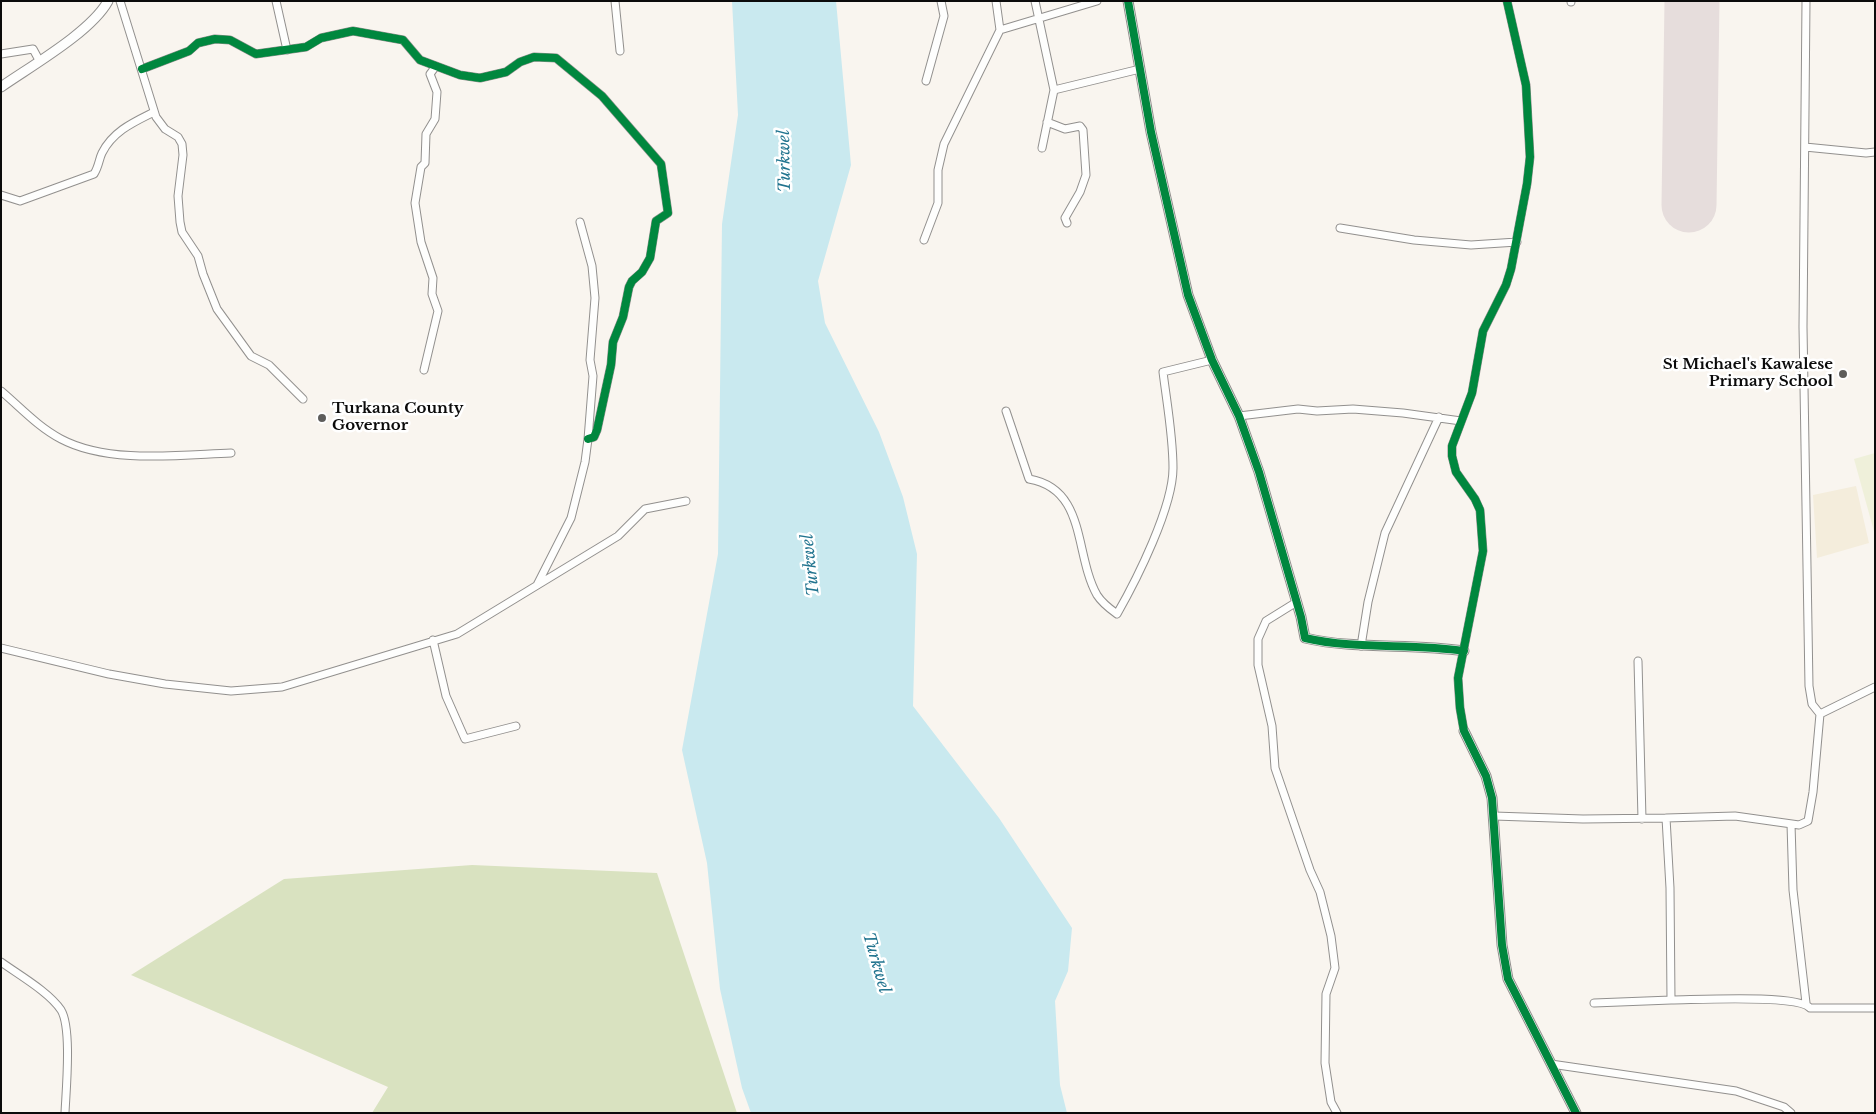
<!DOCTYPE html>
<style>
body{margin:0}
#map{position:relative;width:1876px;height:1114px;overflow:hidden;background:#f9f5ef;font-family:"Libre Baskerville",serif}
canvas{display:block}
.frame{position:absolute;inset:0;border:2px solid #0b0b0b;pointer-events:none}
</style>
<div id="map">
<canvas width="1876" height="1114"></canvas>
<div class="frame"></div>
</div>
<script>
const g = document.querySelector('canvas').getContext('2d');
g.lineJoin = 'round';
function paint(path, color) {
  g.fillStyle = color;
  g.fill(path, 'evenodd');
}
function trace(path, color, width, dash) {
  g.strokeStyle = color;
  g.lineWidth = width;
  g.lineCap = dash ? 'butt' : 'round';
  g.setLineDash(dash || []);
  g.stroke(path);
}
function drawText(font, color, halo, rows, align = 'center') {
  g.font = font + ' "Libre Baskerville",serif';
  g.lineWidth = 5;
  g.setLineDash([]);
  g.textBaseline = 'middle';
  g.strokeStyle = halo;
  g.fillStyle = color;
  for (const [text, x, y, turn = 0] of rows) {
    g.save();
    g.translate(x, y);
    g.rotate((+turn || 0) * Math.PI / 180);
    g.textAlign = isNaN(turn) ? turn : align;
    if (halo) g.strokeText(text, 0, 0);
    g.fillText(text, 0, 0);
    g.restore();
  }
}
const farmland = new Path2D(`
 M1856,486L1869,543L1817,558L1813,495Z`);
const forest = new Path2D(`
 M472,865L657,873L737,1113H372L388,1087L131,975L284,879Z`);
const pitch = new Path2D(`
 M1875,453V535L1854,459Z`);
const water = new Path2D(`
 M732,1H836L851,165L818,281L825,323L879,432L903,497L917,554L913,706L999,818L1072,928L1068,971L1055,1001L1060,1085L1067,1113H751L742,1088L720,989L707,863L682,750L718,554L722,224L738,115Z`);
const runway = new Path2D(`
 M1689,205L1692,1`);
const minor = new Path2D(`
 M120,1L156,117L165,129L178,137L182,144L183,155L178,196L180,222L182,232L198,256L203,274L217,309L251,356L269,365L303,399
 M276,1L287,50
 M615,1L620,51
 M1035,1L1054,90L1042,148
 M1806,1L1803,327L1809,686L1812,704L1820,714
 M1571,2V1
 M1000,30L1097,1
 M1,54L33,49L39,60
 M142,69L189,51L198,43L215,39L230,40L256,54L306,47L321,38L353,31L403,40L420,60L460,75L480,78L506,72L520,62L534,57L556,58L602,96L661,164L668,213L656,221L650,258L642,272L632,281L629,287L623,317L613,342L611,365L597,430L594,437L588,439
 M926,81L944,16L941,1
 M1054,90L1140,69
 M1047,122L1065,129L1080,126L1083,130L1086,175L1080,192L1065,218L1067,223
 M1805,147L1866,153L1875,152
 M1,195L20,201L94,174C99,166 99,159 102,153C113,131 134,122 154,112
 M1340,228L1414,240L1471,245L1517,242
 M924,240L938,203V170L944,144L1000,30L996,1
 M424,370L438,311L432,294L433,278L421,242L415,203L421,167L425,163L426,134L435,119L437,92L430,74L436,66
 M1,391C20,407 38,427 61,439C108,464 179,455 231,453
 M1006,411L1029,479C1087,489 1074,554 1097,595C1102,603 1110,609 1117,614C1137,579 1173,507 1173,468C1173,436 1167,404 1163,372L1212,360
 M1239,416L1298,409L1317,411L1353,409L1403,413L1461,421
 M537,585L571,518L585,462L588,439L593,376L590,360L595,298L592,266L580,222
 M1295,603L1266,621L1258,639V665L1272,726L1275,768L1310,870L1320,892L1331,936L1335,968L1326,994L1325,1063L1331,1102L1337,1113
 M433,640L446,696L465,739L516,726
 M1361,646L1368,602L1385,533L1439,417
 M1,648L109,674L165,684L231,691L282,687L457,634L618,536L645,509L686,501
 M1638,661L1642,819
 M1464,731L1460,708L1458,678L1483,551L1480,510L1475,499L1456,472L1452,456V446L1472,393L1483,331L1506,285L1511,269L1527,184L1530,157L1526,85L1507,1
 M1494,816L1583,819L1666,818L1670,888L1671,1000C1695,1000 1798,994 1810,1008H1875
 M1666,818L1735,816L1799,825L1808,821L1813,792L1820,714L1875,687
 M1791,824L1793,890L1806,1003
 M1,962C19,975 49,992 61,1010C72,1028 66,1090 65,1113
 M1594,1003L1671,1000
 M1551,1064L1736,1091L1784,1107L1791,1113`);
const tertiary = new Path2D(`
 M1128,1L1151,132L1188,295L1212,360L1239,416L1259,472L1301,617L1305,638C1357,650 1411,643 1464,651
 M1,87C31,66 91,32 108,1
 M1464,731L1486,776L1492,798L1502,945L1508,979L1576,1113`);
const cycleway = new Path2D(`
 M1128,1L1151,132L1188,295L1212,360L1239,416L1259,472L1301,617L1305,638C1357,650 1411,643 1464,651
 M1507,1L1526,85L1530,157L1527,184L1511,269L1506,285L1483,331L1472,393L1452,446V456L1456,472L1475,499L1480,510L1483,551L1458,678L1460,708L1464,731L1486,776L1492,798L1502,945L1508,979L1576,1113
 M142,69L189,51L198,43L215,39L230,40L256,54L306,47L321,38L353,31L403,40L420,60L460,75L480,78L506,72L520,62L534,57L556,58L602,96L661,164L668,213L656,221L650,258L642,272L632,281L629,287L623,317L613,342L611,365L597,430L594,437L588,439`);
const markers = [
 [1843,374,5,"#5e5d5b"],
 [322,418,5,"#5e5d5b"]
];
const poiNames = [
 ["St Michael's Kawalese",1833,365],
 ["Primary School",1833,382],
 ["Turkana County",332,409,"left"],
 ["Governor",332,426,"left"]
];
const waterNames = [
 ["Turkwel",785,161,-91],
 ["Turkwel",811,565,-96],
 ["Turkwel",876,963,74]
];
paint(farmland, '#f4eddc');
paint(forest, '#d9e2c0');
paint(pitch, '#eff0da');
paint(water, '#c9e9ef');
trace(runway, '#e6dddc', 55);
trace(minor, '#92908e', 9);
trace(tertiary, '#92908e', 11);
trace(minor, '#fefefd', 7);
trace(tertiary, '#fefefd', 9);
trace(cycleway, '#00873e', 8);
for (const [x, y, r, color] of markers) {
  const dot = new Path2D();
  dot.arc(x, y, r, 0, 2 * Math.PI);
  g.fillStyle = color;
  g.fill(dot);
  trace(dot, '#fff', 2);
}
drawText('bold 15px', '#0b0b0b', '#fff', poiNames, 'right');
drawText('italic 16px', '#21748f', '#fff', waterNames);
</script>
